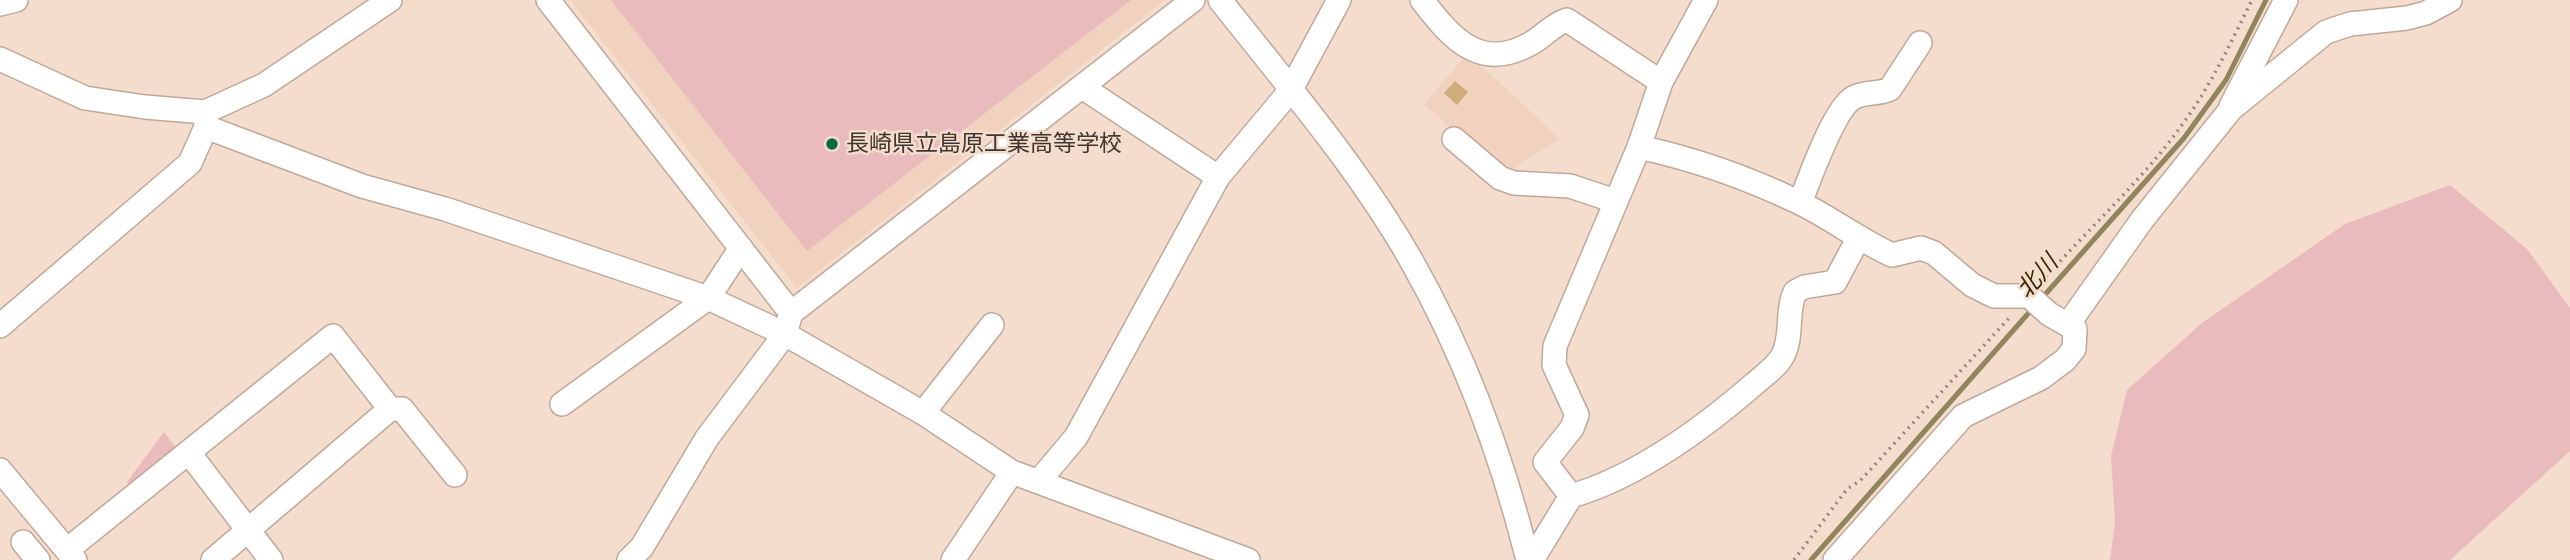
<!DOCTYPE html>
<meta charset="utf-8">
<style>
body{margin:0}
canvas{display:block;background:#f4ddcd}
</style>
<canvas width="2570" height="560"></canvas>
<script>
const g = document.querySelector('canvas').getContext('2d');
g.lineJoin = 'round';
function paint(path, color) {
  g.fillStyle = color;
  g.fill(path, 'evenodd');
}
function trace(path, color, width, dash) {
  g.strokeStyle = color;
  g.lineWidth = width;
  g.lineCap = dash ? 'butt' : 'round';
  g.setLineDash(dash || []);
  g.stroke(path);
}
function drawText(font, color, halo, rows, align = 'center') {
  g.font = font + ' "Zilla Slab","Noto Sans JP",serif';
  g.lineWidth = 5;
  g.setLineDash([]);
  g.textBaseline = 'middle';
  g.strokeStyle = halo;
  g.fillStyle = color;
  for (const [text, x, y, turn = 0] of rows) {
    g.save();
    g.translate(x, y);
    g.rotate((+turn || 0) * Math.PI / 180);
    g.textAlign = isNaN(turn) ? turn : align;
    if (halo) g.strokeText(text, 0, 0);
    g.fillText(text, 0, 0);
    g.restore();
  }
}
const built = new Path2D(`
 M570,0H1165L797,288Z
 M1468,53L1560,139L1504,174L1424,104Z`);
const green = new Path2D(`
 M611,0H1131L807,251Z
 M2450,185L2527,249L2570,308V451L2450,560H2110L2115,521L2111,456L2127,390L2202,323L2345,224Z
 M164,432L180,453L133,490L127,482Z`);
const stream = new Path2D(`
 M2042,298L2184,138L2226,80L2266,0
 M1811,560L2033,308`);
const building = new Path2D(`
 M1455,81L1468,92L1457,105L1444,93Z`);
const path = new Path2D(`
 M2041,282C2090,227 2145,178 2187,118C2213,81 2232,40 2252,0
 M1794,560L1847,489L1860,481L2010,317`);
const minor = new Path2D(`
 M548,0L791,313
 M1220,0C1284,81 1360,170 1411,260C1464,353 1502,456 1528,560
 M1422,0C1451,38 1480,72 1530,44C1543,37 1553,24 1567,20L1661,82
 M0,4L16,0
 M0,59L85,98L145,107L205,112L264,85L390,0
 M1082,87L1218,177
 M2231,106L2286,0
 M206,127L362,186L445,209L708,298L785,334L923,413L1012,472L1248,560
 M1454,139L1500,178L1514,183L1570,186L1615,201
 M1639,147C1694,159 1746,177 1798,202C1830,217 1859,240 1892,255L1921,248L1934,253L1972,285L1994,296H2029L2049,314L2075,329L2074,349L2065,360L2041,378L1963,416L1835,560
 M1800,203C1809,180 1834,109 1853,98C1865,91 1878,95 1890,89L1920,43
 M2069,323L2142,220L2231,109L2326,32L2350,24L2407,18L2426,13L2450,0
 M0,326L190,163L206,127L205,112
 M562,404L708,298L741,248
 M923,413L992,325
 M189,453L271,560
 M0,470L75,560
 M1039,481L1076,437L1218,177L1290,91L1339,0
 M1571,496L1545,462L1572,428L1577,415L1554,365L1555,346L1639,147L1661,82L1706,0
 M23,542L38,560
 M67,550L333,336L390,409
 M213,560L390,409H402L455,475
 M629,560L642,547L707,438L785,334L791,313L1193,0
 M953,560L1012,472
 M1532,560L1571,496C1637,477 1701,430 1753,385C1763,376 1777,367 1783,355C1793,336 1786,311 1795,292L1804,287L1835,282L1858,239`);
const markers = [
 [832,144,7,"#096a3e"]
];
const poiNames = [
 ["長崎県立島原工業高等学校",846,144]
];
const waterNames = [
 ["北川",2038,277,-48]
];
paint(built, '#f1d2be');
paint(green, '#e9bbbc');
trace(stream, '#91855d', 5);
paint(building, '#ceac7c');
trace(minor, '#c0a99a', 26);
trace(path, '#95857a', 3.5, [2, 5]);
trace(minor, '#fff', 23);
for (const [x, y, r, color] of markers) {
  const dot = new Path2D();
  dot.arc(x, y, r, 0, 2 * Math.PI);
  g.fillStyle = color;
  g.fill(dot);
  trace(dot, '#f4ddcd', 2.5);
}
drawText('23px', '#403630', '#f4ddcd', poiNames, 'left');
drawText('italic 24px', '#352b00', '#f4ddcd', waterNames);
</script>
